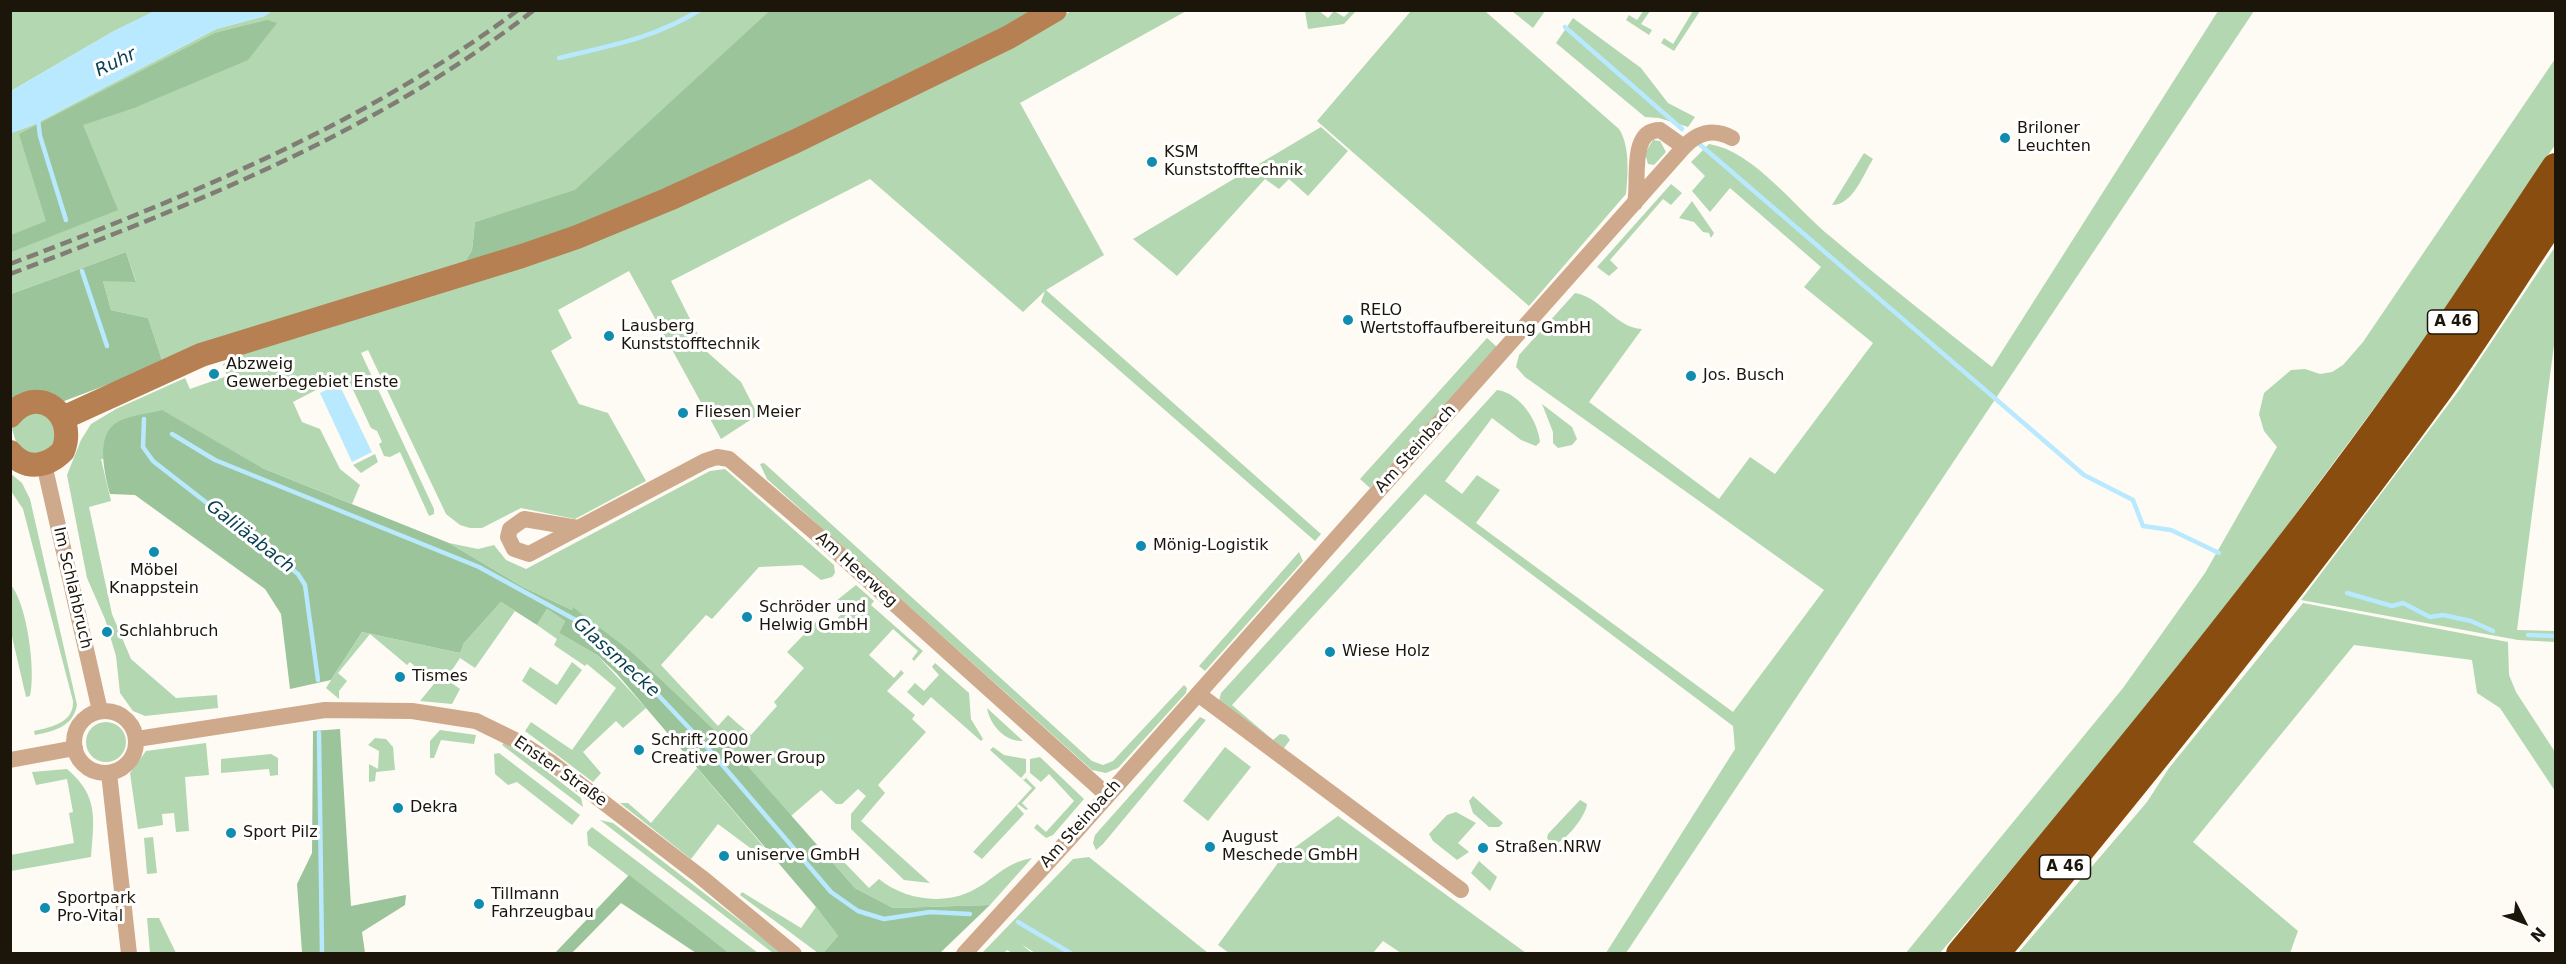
<!DOCTYPE html>
<meta charset="utf-8">
<style>
body{margin:0}
#map{position:relative;width:2566px;height:964px;overflow:hidden;background:#fefbf4;font-family:"DejaVu Sans",sans-serif}
canvas{display:block}
.frame{position:absolute;inset:0;border:12px solid #1b150a;pointer-events:none}
.north{position:absolute;left:2494px;top:892px;width:60px;height:60px;-webkit-text-stroke:4px #fff;paint-order:stroke;rotate:132deg;font-size:16px;font-weight:700;line-height:24px;text-align:center;color:#1b150a}
.north::after{content:'';display:block;margin:auto;width:21px;height:27px;background:#1b150a;clip-path:polygon(50% 0,100% 100%,50% 72%,0 100%)}
</style>
<div id="map">
<canvas width="2566" height="964"></canvas>
<div class="frame"></div>
<div class="north">N</div>
</div>
<script>
const g = document.querySelector('canvas').getContext('2d');
g.lineJoin = 'round';
function paint(path, color) {
  g.fillStyle = color;
  g.fill(path, 'evenodd');
}
function trace(path, color, width, dash) {
  g.strokeStyle = color;
  g.lineWidth = width;
  g.lineCap = dash ? 'butt' : 'round';
  g.setLineDash(dash || []);
  g.stroke(path);
}
function drawText(font, color, halo, rows, align = 'center') {
  g.font = font + ' "DejaVu Sans",sans-serif';
  g.lineWidth = 6;
  g.setLineDash([]);
  g.textBaseline = 'middle';
  g.strokeStyle = halo;
  g.fillStyle = color;
  for (const [text, x, y, turn = 0] of rows) {
    g.save();
    g.translate(x, y);
    g.rotate((+turn || 0) * Math.PI / 180);
    g.textAlign = isNaN(turn) ? turn : align;
    if (halo) g.strokeText(text, 0, 0);
    g.fillText(text, 0, 0);
    g.restore();
  }
}
const green = new Path2D(`
 M272,10L769,11L575,191L475,222L472,250L464,264L162,360L148,318L111,310L103,281H136L126,252L11,294V133L33,125L216,29L265,16Z
 M1188,10L1020,103L1104,255L1046,290L1321,534L1315,541L1041,302L1045,291L1023,312L870,179L671,281L706,351L741,382L758,415L721,439L629,271L558,310L572,338L551,351L579,404L608,413L646,481L575,519L521,508L482,528H470L460,525L446,514L368,350L361,353L434,509V514L429,516L400,452L390,457L384,456L379,444L382,442L377,431L371,428L348,379L341,377L293,402L302,422L320,429L340,469L360,485L352,504L262,468L101,459L111,501L89,507L112,614L131,659L176,698L217,695L218,708L145,716L133,711L120,693L116,656L105,619L87,578L67,475L81,440L91,424L116,409L185,378L190,389L227,376L223,364L262,345L1053,22L1071,11Z
 M1644,10L1650,11L1641,24L1652,30L1649,35L1626,20L1629,15L1637,20Z
 M11,11H156L114,31L11,91Z
 M1305,11H1319L1328,18L1334,11L1344,17L1350,11H1356L1344,24L1308,29Z
 M1411,11H1485L1619,129C1630,146 1628,174 1626,194L1529,306L1317,121Z
 M1512,11H1545L1533,28Z
 M1693,11H1700L1674,51L1661,43L1664,38L1673,44Z
 M2218,11H2254L1626,953H1606L1735,749L1733,726L1425,494L1232,705L1273,740L1280,734L1286,735L1290,740L1284,748L1219,701L1221,693L1497,390C1520,393 1538,421 1540,442L1536,446L1521,440L1492,418L1445,481L1462,494L1477,475L1500,490L1476,523L1733,712L1824,590L1525,377L1516,367L1519,355L1575,293C1601,297 1616,328 1642,329L1589,402L1719,499L1750,457L1775,474L1873,343L1804,287L1821,267L1730,188L1710,212L1692,191L1705,176L1691,162L1709,144C1754,151 1796,209 1831,237C1884,282 1938,324 1992,367Z
 M1573,18L1641,68L1668,103L1695,117L1688,127L1659,118L1645,117L1556,43Z
 M2555,59V145L2415,353L2254,570L2098,768L1940,953L1905,954L2123,688L2205,573L2277,447L2264,431L2259,414L2264,393L2291,370L2305,369L2320,374L2332,372L2343,365L2363,342Z
 M1321,127L1348,151L1308,196L1289,179L1279,189L1265,179L1177,276L1133,239Z
 M1653,140L1660,141L1666,152L1654,165L1648,164L1645,153Z
 M1864,153L1873,159C1863,175 1853,205 1832,205Z
 M1671,184L1682,193L1671,205L1663,199L1610,260L1618,268L1609,276L1597,267Z
 M1692,201L1714,233L1711,238L1709,233L1703,232L1694,222L1679,218Z
 M2555,247V337L2517,630L2555,631V642L2518,640L2301,600L2460,389Z
 M1487,338L1497,347L1370,488L1360,479Z
 M1542,404L1572,427L1577,439L1572,445L1558,448L1553,443V432Z
 M35,411L54,421L57,442L35,457L18,448L12,429L18,420Z
 M375,454L378,462L361,473L353,465Z
 M764,463L1092,761L1103,765L1113,761L1184,685L1187,688L1186,693L1118,768L1106,773L1092,770L767,479L760,464Z
 M725,469L834,565L835,573L832,577L821,580L802,565L759,567L712,619L706,615L661,665L718,726L728,715L751,735L777,706L774,702L804,668L787,652L816,622L826,631L845,610L836,601L856,585L874,601L871,605L923,651L914,661L912,659L918,651L893,629L869,655L894,678L901,670L904,673L887,691L915,715L912,719L926,732L878,785L885,793L861,821L930,883L904,880L851,829V814L866,796L858,789L842,804H836L821,790L791,816L724,739L632,652L574,608L572,610L523,587L449,543L478,549L494,545L506,560L526,569L710,471Z
 M10,473L22,483L30,499L77,705C73,727 54,731 35,735L34,731C51,727 74,723 73,701L23,509L11,491Z
 M1299,552L1303,561L1205,671L1199,666Z
 M10,584C27,602 36,671 30,696L26,697L11,632Z
 M501,602L515,611L475,668L460,658L446,679L460,689L452,704L420,701L438,679L423,668L420,671L410,662L407,665L370,634L338,673L347,681L339,691V699L326,688L362,632L460,653L464,643Z
 M2303,603L2508,642L2509,675L2516,692L2555,752V791L2500,708L2477,693L2472,660L2354,645L2193,842L2298,931L2290,953H2018L2147,802L2169,768Z
 M547,609L565,621L559,633L597,655L646,708L623,728L616,721L583,752L601,773L593,782L525,731L531,722L572,750L616,688L587,664L585,666L554,645L557,639L537,625Z
 M572,662L582,670L556,705L522,681L530,667L557,685Z
 M935,663L969,693L971,719L983,739L981,741L931,697L923,706L907,692L915,683L924,691L939,675L932,667Z
 M987,708L1023,741C1005,742 990,725 987,708Z
 M1200,717L1206,720L1103,844L1096,850L1093,843L1095,835Z
 M86 742a20 20 0 1 1 40 0a20 20 0 1 1-40 0Z
 M440,730L476,735L474,744L441,740L434,758H430V741Z
 M375,738L386,739L393,747L395,770L376,772L375,781L369,782V764L378,769L379,751L368,745Z
 M206,743L209,775L185,777L189,831L176,832L174,813L162,814L163,825L138,829L130,773L146,751Z
 M504,743L535,762L581,798L583,807L502,745Z
 M993,747L1004,755L1026,759V772L1021,778L1024,780L1030,773V759L1040,757L1084,799L1053,835L1046,838L1034,828L1037,824L1046,832L1074,801L1049,774L1041,782L1030,773L1026,778L1036,788L1022,803L1028,809L1026,810L1018,804L1017,806L1024,814L982,859L973,852L1032,788L990,750Z
 M1225,747L1251,767L1208,821L1183,801Z
 M499,753L580,815L572,825L517,782L508,785L495,774L494,754Z
 M271,754L278,758V775L270,776L269,769L221,773V759Z
 M697,768L763,846L757,853L718,824L691,859L620,803H628L651,823Z
 M67,769C99,796 94,819 91,857L11,871V855L74,843L69,813L73,812L67,779L36,785L32,772Z
 M1473,796L1503,823L1499,827H1489L1473,813L1469,801Z
 M1580,800L1587,804C1586,816 1564,844 1552,845L1547,838L1548,834Z
 M1456,812L1476,823L1458,843L1469,852L1457,860L1433,841L1429,834L1447,815Z
 M1338,816L1526,953H1401L1383,941L1372,954L1229,953L1218,945L1283,856Z
 M600,820L613,823L782,953H773Z
 M592,827L758,953H729L588,845L587,832Z
 M153,837L157,873L147,874L144,838Z
 M1089,857L1208,953H1035L1021,944L1032,953H1012L1007,950L1004,953H982L1073,859Z
 M1032,858L990,905L893,908L855,888L833,863L841,859L869,888L879,879C902,898 938,905 967,893C992,883 1001,864 1032,858Z
 M1479,861L1497,877L1490,891L1471,873Z
 M742,892L801,928L816,907L838,936L823,953H818L740,895Z
 M147,918H159L176,953H150Z`);
const forest = new Path2D(`
 M769,11H1040L711,171L589,221L464,264L472,250L475,222L575,190Z
 M267,20L277,23L248,60L134,108L83,125L118,210L11,252V235L46,221L19,134L215,33Z
 M126,252L136,282L103,281L111,310L148,318L162,360L125,378L59,403L11,405V294Z
 M162,410L262,468L449,543L523,587L572,610L573,607L632,652L724,739L855,888L893,908L990,905L940,953H823L838,936L816,907L617,674L597,655L559,633L565,621L547,609L537,625L501,602L464,643L460,653L362,632L331,680L290,689L281,614L265,589L135,495L110,494C105,475 95,436 116,423C128,415 149,414 162,410Z
 M340,729L351,906L406,895L405,905L362,932L365,953H275L302,952L297,884L312,853L313,731Z
 M629,875L729,953H696L621,903L572,953H555Z`);
const water = new Path2D(`
 M156,10L272,11L265,16L216,29L33,125L11,133V91L114,31Z
 M339,384L372,452L352,462L320,393Z`);
const stream = new Path2D(`
 M1565,27L1682,129
 M559,58C613,45 652,39 700,10
 M38,119L40,136L66,220
 M1697,142L2084,475L2133,500L2143,526L2171,530L2219,553
 M82,271L107,346
 M144,419L143,447L153,461L298,574L305,585L318,680
 M172,434L215,460L479,567L583,624L643,679L707,747L831,892L858,911L884,919L930,912L970,914
 M2347,593L2392,606L2403,603L2430,617L2443,615L2471,621L2493,631
 M2528,635L2556,636
 M319,733L322,954
 M1018,922L1072,954`);
const minor = new Path2D(`
 M1635,203C1640,182 1628,130 1660,130L1684,147
 M44,464L100,711
 M578,528L524,519L510,529L508,537L514,549L529,554L705,461L717,457L729,459L819,536L1107,795
 M1198,694L1461,890
 M74 742a31 31 0 1 1 62 0a31 31 0 1 1-62 0Z
 M137,739L325,710L412,711L476,721L519,742L552,763L701,877L794,954
 M10,760L75,748
 M109,773L129,954
 M964,954L1070,838L1684,147C1698,132 1713,128 1732,138`);
const secondary = new Path2D(`
 M10,416C37,383 78,413 63,451C47,467 26,471 10,452
 M63,418L201,355L522,256L577,237L669,199L796,141L1009,37L1055,10`);
const motorway = new Path2D(`
 M1961,954C2115,768 2269,582 2409,386C2460,315 2507,241 2556,168
 M1994,954C2144,772 2292,589 2431,399C2475,339 2514,275 2556,213`);
const rail = new Path2D(`
 M10,264C189,196 364,125 518,10
 M10,274C195,204 377,132 534,10`);
const markers = [
 [2005,138,6,"#108cae"],
 [1152,162,6,"#108cae"],
 [1348,320,6,"#108cae"],
 [609,336,6,"#108cae"],
 [214,374,6,"#108cae"],
 [1691,376,6,"#108cae"],
 [683,413,6,"#108cae"],
 [1141,546,6,"#108cae"],
 [154,552,6,"#108cae"],
 [747,617,6,"#108cae"],
 [107,632,6,"#108cae"],
 [1330,652,6,"#108cae"],
 [400,677,6,"#108cae"],
 [639,750,6,"#108cae"],
 [398,808,6,"#108cae"],
 [231,833,6,"#108cae"],
 [1210,847,6,"#108cae"],
 [1483,848,6,"#108cae"],
 [724,856,6,"#108cae"],
 [479,904,6,"#108cae"],
 [45,908,6,"#108cae"]
];
const shields = [
 [2453,322,51],
 [2065,867,51]
];
const shieldNames = [
 ["A 46",2453,322],
 ["A 46",2065,867]
];
const poiNames = [
 ["Briloner",2017,129],
 ["Leuchten",2017,147],
 ["KSM",1164,153],
 ["Kunststofftechnik",1164,171],
 ["RELO",1360,311],
 ["Wertstoffaufbereitung GmbH",1360,329],
 ["Lausberg",621,327],
 ["Kunststofftechnik",621,345],
 ["Abzweig",226,365],
 ["Gewerbegebiet Enste",226,383],
 ["Jos. Busch",1703,376],
 ["Fliesen Meier",695,413],
 ["Mönig-Logistik",1153,546],
 ["Möbel",154,571,"center"],
 ["Knappstein",154,589,"center"],
 ["Schröder und",759,608],
 ["Helwig GmbH",759,626],
 ["Schlahbruch",119,632],
 ["Wiese Holz",1342,652],
 ["Tismes",412,677],
 ["Schrift 2000",651,741],
 ["Creative Power Group",651,759],
 ["Dekra",410,808],
 ["Sport Pilz",243,833],
 ["August",1222,838],
 ["Meschede GmbH",1222,856],
 ["Straßen.NRW",1495,848],
 ["uniserve GmbH",736,856],
 ["Tillmann",491,895],
 ["Fahrzeugbau",491,913],
 ["Sportpark",57,899],
 ["Pro-Vital",57,917]
];
const streetNames = [
 ["Am Steinbach",1416,449,-48],
 ["Am Heerweg",856,570,42],
 ["Im Schlahbruch",72,588,77],
 ["Enster Straße",560,772,35],
 ["Am Steinbach",1081,824,-48]
];
const waterNames = [
 ["Ruhr",116,63,-26],
 ["Galiläabach",250,537,38],
 ["Glassmecke",616,658,42]
];
paint(green, '#b2d7b1');
paint(forest, '#9bc49b');
paint(water, '#b8e9fe');
trace(stream, '#b8e9fe', 4.5);
trace(minor, '#cea98c', 16);
trace(secondary, '#b68053', 24);
trace(motorway, '#894d10', 30);
trace(rail, '#817d74', 4.5, [12, 6]);
for (const [x, y, r, color] of markers) {
  const dot = new Path2D();
  dot.arc(x, y, r, 0, 2 * Math.PI);
  g.fillStyle = color;
  g.fill(dot);
  trace(dot, '#fff', 2);
}
for (const [x, y, w] of shields) {
  const box = new Path2D();
  box.roundRect(x - w / 2, y - 12, w, 24, 4.5);
  g.fillStyle = '#fff';
  g.fill(box);
  trace(box, '#1b150a', 1.5);
}
drawText('bold 15px', '#1b150a', null, shieldNames);
drawText('16px', '#1b150a', '#fff', poiNames, 'left');
drawText('16px', '#1b150a', '#fff', streetNames);
drawText('italic 18px', '#073f51', '#fff', waterNames);
</script>
